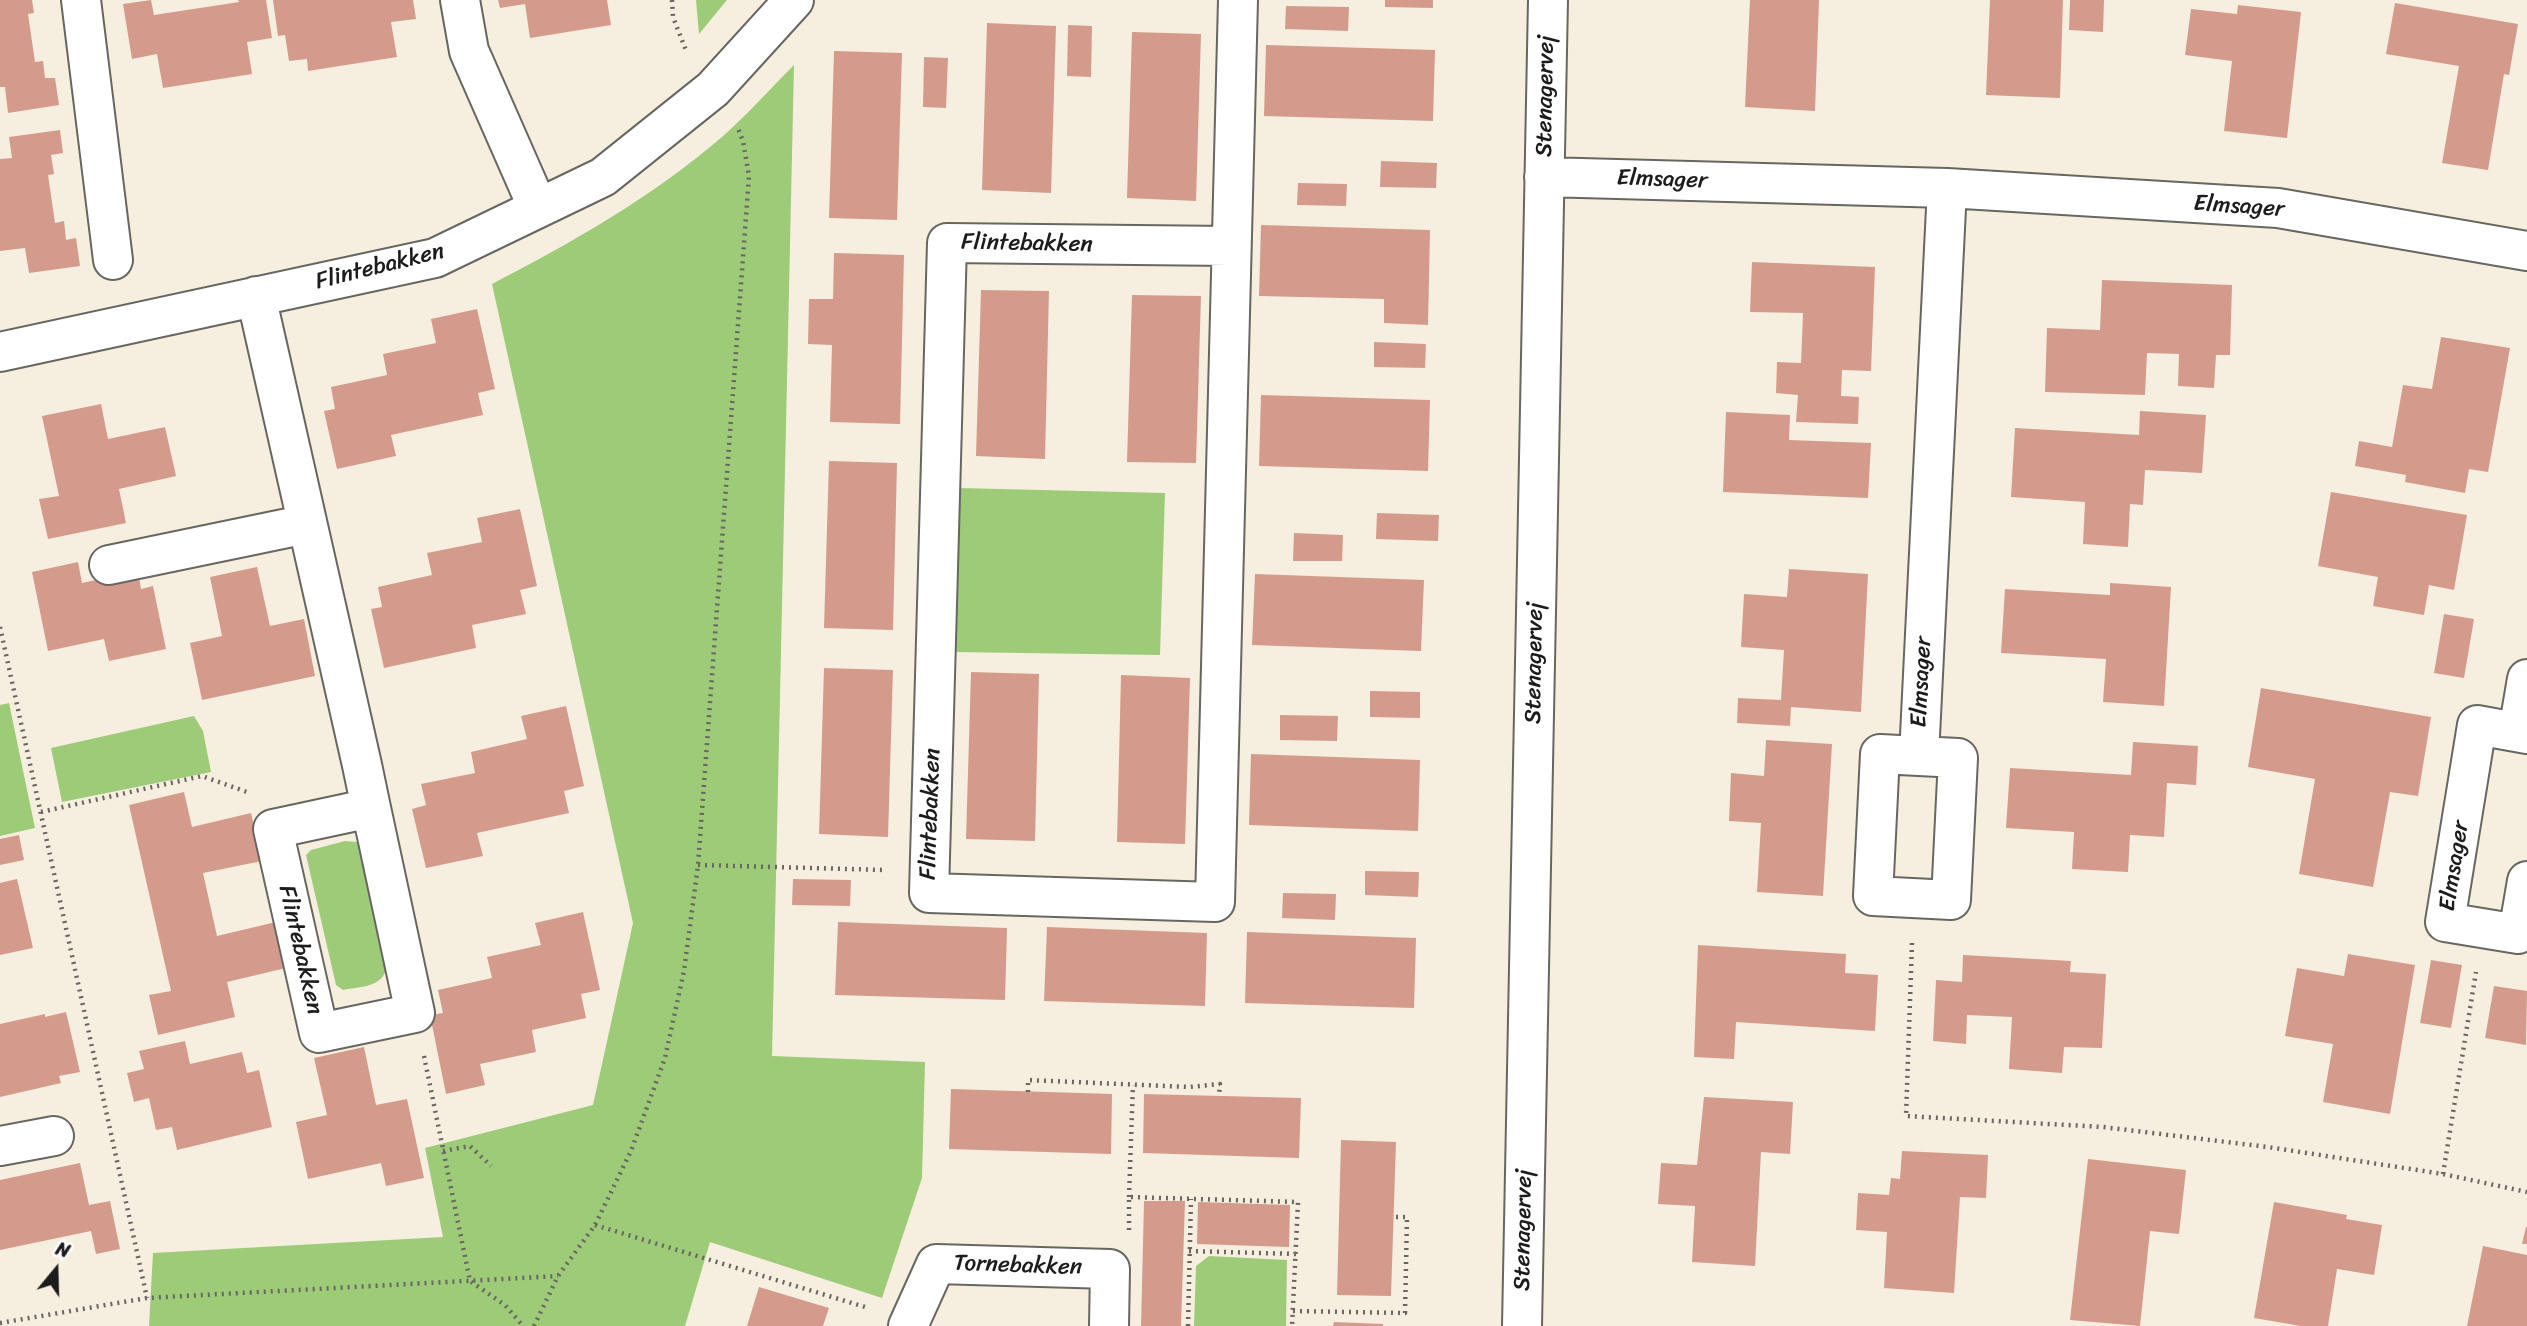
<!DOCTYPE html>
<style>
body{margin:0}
#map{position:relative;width:2527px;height:1326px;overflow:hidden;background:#f6efdf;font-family:Sriracha,sans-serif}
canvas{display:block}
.north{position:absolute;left:21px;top:1235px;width:70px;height:70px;-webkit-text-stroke:5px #fff;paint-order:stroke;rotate:19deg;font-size:19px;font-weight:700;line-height:28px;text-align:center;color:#1c1c1c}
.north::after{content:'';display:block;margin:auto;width:24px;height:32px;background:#1c1c1c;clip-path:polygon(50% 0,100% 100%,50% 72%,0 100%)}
</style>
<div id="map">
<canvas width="2527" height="1326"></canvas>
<div class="north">N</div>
</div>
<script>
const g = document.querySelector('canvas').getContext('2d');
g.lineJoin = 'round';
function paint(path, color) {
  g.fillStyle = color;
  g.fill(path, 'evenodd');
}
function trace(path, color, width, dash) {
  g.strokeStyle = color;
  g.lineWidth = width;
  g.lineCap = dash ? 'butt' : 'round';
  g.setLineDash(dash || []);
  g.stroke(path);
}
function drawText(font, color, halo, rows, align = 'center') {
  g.font = font + ' Sriracha,sans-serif';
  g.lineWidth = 5;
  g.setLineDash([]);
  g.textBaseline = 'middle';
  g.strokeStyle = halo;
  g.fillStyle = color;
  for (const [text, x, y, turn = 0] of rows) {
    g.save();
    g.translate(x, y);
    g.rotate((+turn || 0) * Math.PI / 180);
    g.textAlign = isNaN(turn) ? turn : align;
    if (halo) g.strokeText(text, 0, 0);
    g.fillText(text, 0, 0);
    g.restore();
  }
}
const green = new Path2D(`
 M696,0H727L699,34Z
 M794,65L772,1056L925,1062L922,1178L882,1298L710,1242L685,1326H149L153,1253L443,1237L425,1148L593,1105L633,923L492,284C573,242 652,197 722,137C747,115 770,89 794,65Z
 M959,488L1165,493L1160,655L954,652Z
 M9,703L35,828L0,836V705Z
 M194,716L203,731L211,772L62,802L51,748Z
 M345,841L357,842L363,848L387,966C383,988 362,986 343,990L336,985L306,855L311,850Z
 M1209,1256L1287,1260L1286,1326H1194L1196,1266Z`);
const building = new Path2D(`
 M0,0H32L34,13L28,14L35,62L43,61L45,78H55L59,105L8,113L5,87H0Z
 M151,0L154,15L239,2L238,0H266L272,38L247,42L252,74L163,88L157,54L132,59L123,4Z
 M273,0H413L416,19L391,22L397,57L308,71L307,59L289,61L285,35L278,36Z
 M498,0H607L611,25L530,38L525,4L500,8Z
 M1385,0H1433V8L1385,7Z
 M1750,0H1819L1815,111L1745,107Z
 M1990,0H2063L2060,98L1986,95Z
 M2070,0H2104L2103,32L2069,30Z
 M2395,3L2518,24L2509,75L2504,74L2488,170L2442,163L2459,66L2386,54Z
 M2238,5L2301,12L2287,138L2224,131L2232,61L2185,55L2191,9L2237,14Z
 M1286,6L1349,7L1348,31L1285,29Z
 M987,23L1056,26L1051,193L982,190Z
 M1068,25L1092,26L1091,77L1067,76Z
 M1132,32L1201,34L1196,201L1127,198Z
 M1266,45L1435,50L1433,121L1264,116Z
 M834,51L902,53L897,220L829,218Z
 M924,57L948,58L946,108L923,107Z
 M60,130L63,153L51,155L54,174L48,175L55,223L64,221L66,240L76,238L80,266L29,273L25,248L0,251V159L12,158L9,137Z
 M1381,161L1437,163L1436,188L1380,187Z
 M1298,183L1347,184L1346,206L1297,205Z
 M1261,225L1430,230L1428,325L1384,323V299L1259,296Z
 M834,253L904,255L900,424L830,422L832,345L808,344L809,299H833Z
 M1752,262L1875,267L1871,371L1842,370L1841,396L1859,397L1858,424L1796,422L1798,395L1776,393L1777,362L1801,363L1803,313L1750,312Z
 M2102,280L2232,285L2230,355H2216L2214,388L2178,386L2179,354L2147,353L2145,395L2045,392L2047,328L2100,330Z
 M981,290L1049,291L1045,459L976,456Z
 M1132,295L1201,296L1196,463L1127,462Z
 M477,309L495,389L478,393L483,415L391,435L396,456L337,469L324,411L335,409L331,387L387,375L383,354L436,343L431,319Z
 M2441,337L2510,348L2488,472L2469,469L2465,493L2405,482L2406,475L2355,466L2359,441L2392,447L2403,385L2432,389Z
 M1374,342L1426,344L1425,368L1374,367Z
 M1261,395L1430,400L1428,471L1259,466Z
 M101,404L108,439L165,427L176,476L119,489L126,523L48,539L39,499L59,496L42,416Z
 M2140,411L2206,415L2202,473L2145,470L2143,505L2130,504L2128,547L2083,544L2085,502L2011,497L2015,428L2139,435Z
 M1726,412L1790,415L1789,440L1871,443L1868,498L1723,492Z
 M829,461L897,463L893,630L824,628Z
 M2331,492L2467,515L2454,590L2429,585L2424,615L2373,606L2378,577L2318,566Z
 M520,509L537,586L520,590L526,614L472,625L476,648L384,668L371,609L382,607L378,587L432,575L427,553L482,542L477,518Z
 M1377,513L1439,515L1438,541L1376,539Z
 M1294,533L1343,535L1342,561H1293Z
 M78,562L82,583L138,571L141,589L153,586L166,649L109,661L104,639L48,651L32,572Z
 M257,567L270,626L304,619L315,676L202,700L190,643L222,636L210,577Z
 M1789,569L1868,574L1861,712L1791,707L1790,726L1737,723L1738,698L1781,700L1784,650L1741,647L1744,594L1787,597Z
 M1255,574L1424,580L1421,651L1252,645Z
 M2110,583L2171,587L2164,706L2103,702L2106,659L2001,653L2005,589L2110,595Z
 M2444,614L2474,619L2464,678L2434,673Z
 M824,668L893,670L888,837L819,834Z
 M971,672L1039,674L1035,841L966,839Z
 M1121,675L1190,678L1185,844L1117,842Z
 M2261,688L2431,717L2418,796L2390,792L2373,887L2299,874L2315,779L2248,767Z
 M1370,691L1420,692V718L1370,717Z
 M566,706L584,786L564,791L569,813L477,833L483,856L426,868L412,809L426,805L421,784L475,773L471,752L527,739L521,716Z
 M1280,715L1338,716L1337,741L1280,740Z
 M1766,740L1832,744L1823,896L1757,892L1761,823L1729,821L1731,773L1764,776Z
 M2133,742L2198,746L2196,785L2167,783L2164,837L2130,835L2128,872L2072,869L2074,832L2006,828L2010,768L2131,775Z
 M1251,754L1420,760L1418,831L1249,825Z
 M184,792L192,827L251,813L262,861L203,873L217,936L276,922L286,968L227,982L235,1017L158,1035L149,995L171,991L129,805Z
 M19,835L24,860L0,865V839Z
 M1365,871L1419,872L1418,897L1365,895Z
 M17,879L33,948L0,955V883Z
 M793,879L851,880L850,906L792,905Z
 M1283,893L1336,894L1335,920L1282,918Z
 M583,912L600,990L581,994L586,1018L532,1030L536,1052L480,1064L485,1085L446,1094L430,1015L443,1013L438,990L492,978L487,957L541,945L535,923Z
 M838,922L1007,928L1005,1000L835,995Z
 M1047,927L1207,933L1205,1006L1044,1001Z
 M1247,932L1416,938L1414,1008L1245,1003Z
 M1698,945L1846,954L1845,973L1878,975L1875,1031L1736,1022L1734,1059L1694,1057Z
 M2348,954L2415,965L2390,1114L2323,1102L2333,1044L2285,1036L2297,968L2344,976Z
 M1963,955L2071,961L2070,972L2106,974L2102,1048L2064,1047L2062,1073L2009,1069L2012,1017L1967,1015L1966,1044L1933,1041L1936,980L1962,982Z
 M2431,960L2462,965L2451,1028L2420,1023Z
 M2494,986L2527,991L2526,1045L2485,1038Z
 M66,1012L80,1072L59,1076L61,1083L0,1097V1024L45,1014V1017Z
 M185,1041L190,1064L242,1052L247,1073L259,1070L272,1127L177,1150L172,1127L156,1130L149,1098L134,1102L127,1073L144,1069L139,1051Z
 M364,1047L376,1105L407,1099L424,1178L386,1186L381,1163L308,1179L296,1122L327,1115L314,1058Z
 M951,1089L1112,1094L1111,1154L949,1149Z
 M1144,1094L1301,1098L1299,1158L1143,1153Z
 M1704,1097L1793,1102L1790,1154L1761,1152L1755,1266L1692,1262L1695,1206L1658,1204L1661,1163L1697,1165Z
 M1341,1140L1396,1142L1391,1296L1337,1295Z
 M1902,1151L1988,1155L1986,1198L1960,1197L1954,1293L1884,1288L1887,1232L1856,1230L1858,1193L1889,1195L1891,1178L1900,1179Z
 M2088,1159L2186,1170L2179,1234L2150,1231L2140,1326L2070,1320Z
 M80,1163L89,1205L110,1201L120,1249L96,1254L91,1231L0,1250V1180Z
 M1144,1201H1185L1181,1326H1141Z
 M1198,1202L1290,1205L1289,1247L1197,1244Z
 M2274,1202L2347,1215L2346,1219L2382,1225L2374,1275L2337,1269L2328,1326H2301L2254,1318Z
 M2526,1227H2527V1244H2522Z
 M2483,1246L2527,1255V1326H2467Z
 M759,1287L829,1308L823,1326H747Z
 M1334,1322L1383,1324V1326H1333Z`);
const path = new Path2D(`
 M672,0L673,17L687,53
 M0,627L147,1298
 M41,812L202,776L247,792
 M698,865L886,870
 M1912,943L1906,1116L2103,1127L2268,1147L2443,1174L2527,1192
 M424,1056L470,1281L505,1305L523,1326
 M1028,1092V1080L1189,1087L1220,1084L1219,1095
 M443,1151L470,1146L491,1166
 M2443,1174L2476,972
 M1129,1197L1133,1085
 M595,1225L865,1307
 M1129,1230V1197L1298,1202L1292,1326
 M1189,1251L1296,1254
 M1293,1311L1405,1313L1407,1217H1394
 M0,1323L147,1298L558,1276
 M534,1326L558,1276L595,1225L631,1151L665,1058L684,971L698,865L749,176L743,141L737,126
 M1188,1326L1191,1199`);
const minor = new Path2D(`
 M81,0L113,260
 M460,0L469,51L538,208
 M1544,177L1947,188L2278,208L2527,251
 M1230,246L947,243L929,893L1215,902L1238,0
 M256,296L362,765L371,808L415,1013L319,1033L273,829L371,808
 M0,352L435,258L603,177L713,89L794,0
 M109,565L307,524
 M2518,732L2527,679
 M2527,734L2477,725L2445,922L2518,934L2527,881
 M1919,756L1958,758L1951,900L1873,896L1880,754L1919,756L1947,188
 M0,1146L54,1136
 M908,1326L936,1264L1110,1269L1109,1326
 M1522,1326L1548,0`);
const streetNames = [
 ["Stenagervej",1546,96,-89],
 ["Elmsager",1662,180,2],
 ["Elmsager",2239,207,4],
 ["Flintebakken",1027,244,1],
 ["Flintebakken",380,267,-14],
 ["Stenagervej",1535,663,-89],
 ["Elmsager",1922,682,-87],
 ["Flintebakken",931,814,-88],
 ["Elmsager",2455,866,-81],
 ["Flintebakken",300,950,77],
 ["Stenagervej",1524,1230,-89],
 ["Tornebakken",1018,1266,2]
];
paint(green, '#9ecb78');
paint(building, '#d49b8c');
trace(minor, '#686660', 42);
trace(path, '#686660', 4.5, [2, 5]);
trace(minor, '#fff', 38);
drawText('23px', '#1c1c1c', '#fff', streetNames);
</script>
